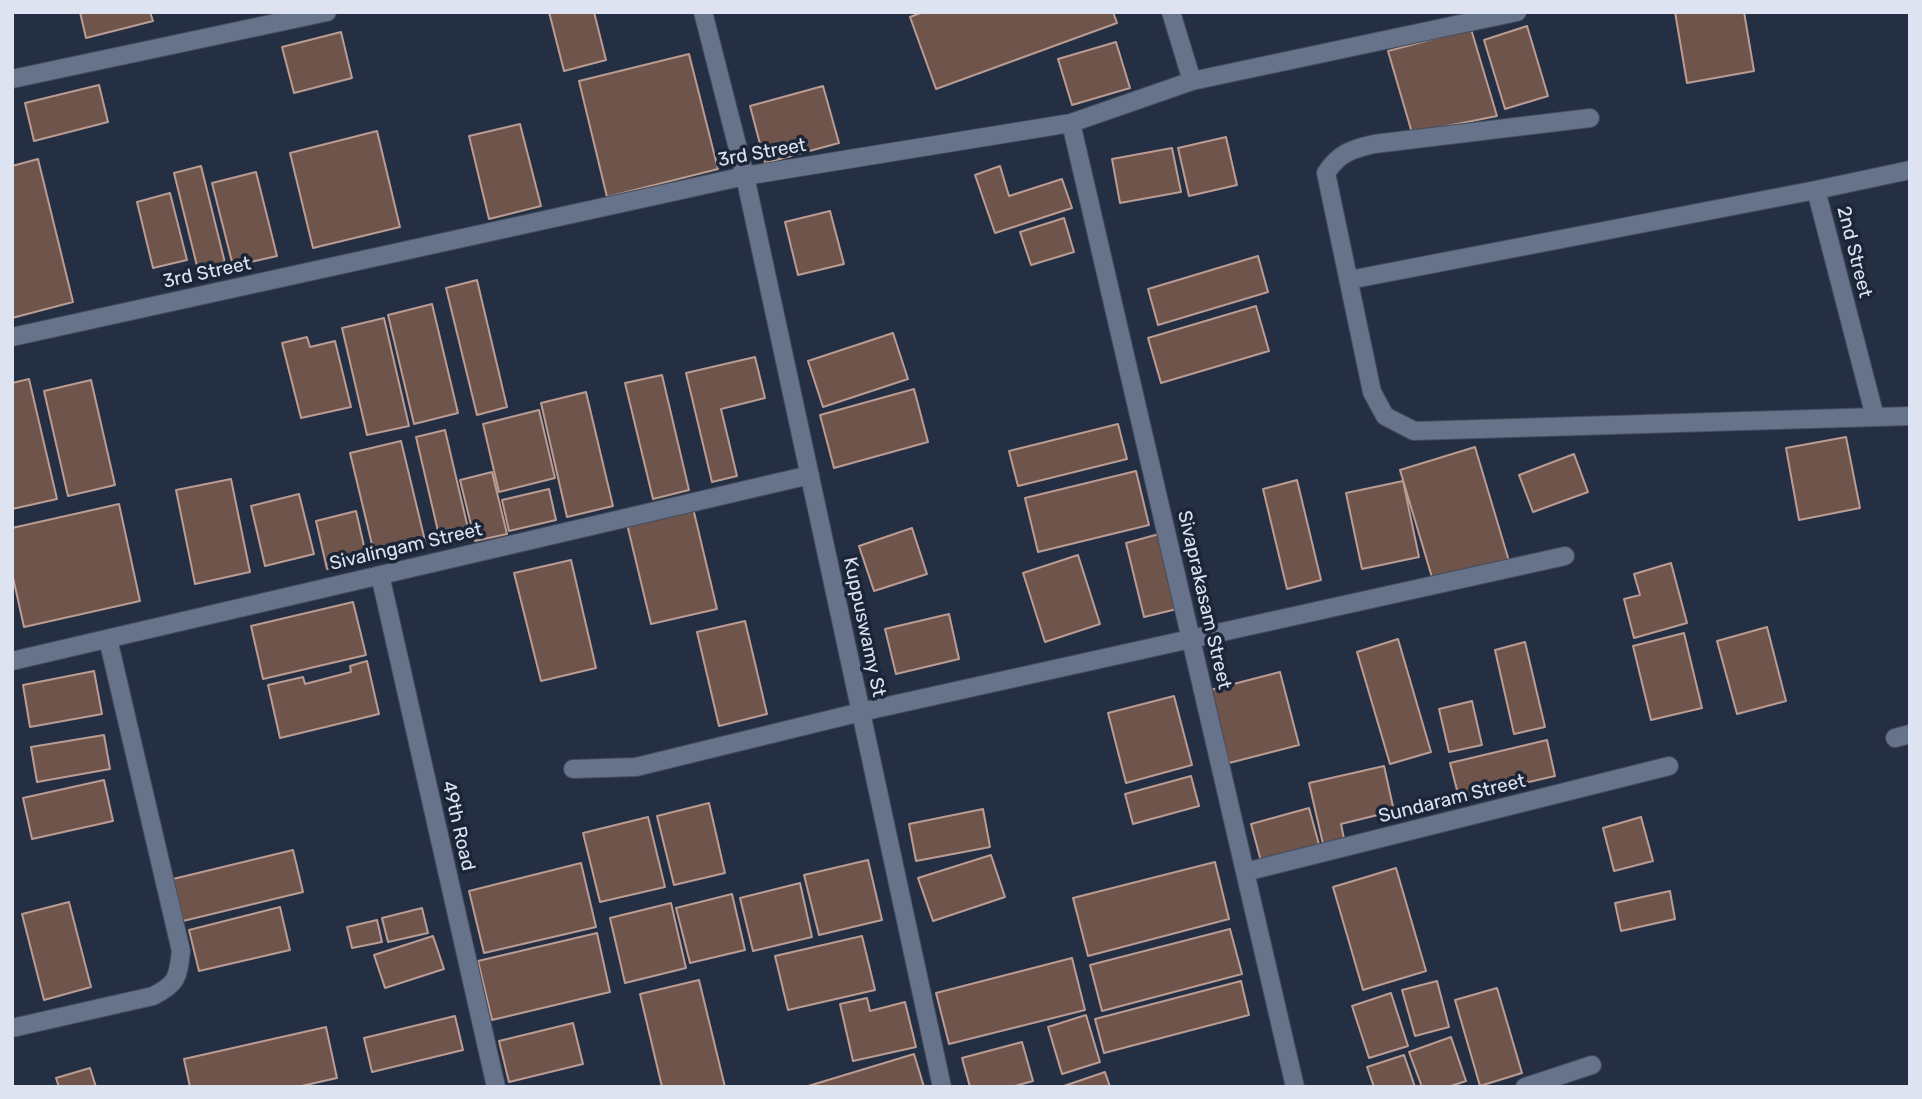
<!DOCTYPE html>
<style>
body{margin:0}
#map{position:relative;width:1922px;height:1099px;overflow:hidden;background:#252f43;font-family:Rubik,sans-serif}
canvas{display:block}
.frame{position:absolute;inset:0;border:14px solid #dde3f1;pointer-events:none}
</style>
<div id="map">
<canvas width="1922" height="1099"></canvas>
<div class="frame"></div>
</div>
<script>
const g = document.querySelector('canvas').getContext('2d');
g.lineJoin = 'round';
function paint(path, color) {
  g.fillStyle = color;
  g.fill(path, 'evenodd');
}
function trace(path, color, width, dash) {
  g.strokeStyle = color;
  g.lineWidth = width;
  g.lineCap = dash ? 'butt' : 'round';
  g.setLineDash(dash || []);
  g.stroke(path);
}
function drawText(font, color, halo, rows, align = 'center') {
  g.font = font + ' Rubik,sans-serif';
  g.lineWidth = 7;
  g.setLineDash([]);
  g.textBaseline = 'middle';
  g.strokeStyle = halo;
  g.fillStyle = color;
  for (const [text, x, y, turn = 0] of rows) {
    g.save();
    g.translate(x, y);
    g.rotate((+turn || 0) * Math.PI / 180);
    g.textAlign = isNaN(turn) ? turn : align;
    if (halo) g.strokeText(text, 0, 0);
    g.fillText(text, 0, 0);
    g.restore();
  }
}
const building = new Path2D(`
 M80,12H150L153,21L86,38Z
 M549,12H594L606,60L564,71Z
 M923,12H1113L1117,23L936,89L910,17Z
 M1675,12H1744L1754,71L1687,83Z
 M1527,26L1548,96L1505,109L1484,40Z
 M1471,29L1497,116L1412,133L1388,51Z
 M341,32L352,78L294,93L282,47Z
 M1116,42L1130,88L1072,105L1058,59Z
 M689,54L718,169L607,197L579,81Z
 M99,85L108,122L34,141L25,103Z
 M823,86L839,143L765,163L750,106Z
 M520,124L541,206L489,219L469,136Z
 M377,131L400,227L313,248L290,153Z
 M1226,137L1237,185L1189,196L1178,148Z
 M1172,148L1181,192L1120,203L1112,159Z
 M38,159L73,302L12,318V166Z
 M201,166L225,263L198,270L174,173Z
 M1000,166L1009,196L1062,179L1072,208L995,233L975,175Z
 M256,172L277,256L233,266L212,183Z
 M170,193L187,260L153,268L137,202Z
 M830,211L844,264L798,275L785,222Z
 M1064,218L1074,252L1031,265L1020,232Z
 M1258,256L1268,292L1158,325L1148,289Z
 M477,280L507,407L477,415L446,288Z
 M432,304L458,413L414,424L388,315Z
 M1256,306L1269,351L1161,383L1148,338Z
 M384,318L409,426L367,435L342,328Z
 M893,333L908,379L823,407L808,361Z
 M307,337L310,347L335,341L351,407L301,418L282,343Z
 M755,357L765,398L721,409L737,476L712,482L686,373Z
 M662,375L689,490L653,499L625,383Z
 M29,379L57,499L12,509V383Z
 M91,380L115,485L68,496L44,391Z
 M914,389L928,442L834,468L820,415Z
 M586,392L613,506L567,517L541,403Z
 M539,410L555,478L499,492L483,424Z
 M1118,424L1127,459L1018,486L1009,451Z
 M445,430L470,537L441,544L416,437Z
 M1846,437L1860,508L1799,520L1786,448Z
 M401,441L426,545L375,557L350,453Z
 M1475,447L1509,561L1434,584L1400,470Z
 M1574,454L1588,492L1533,512L1519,475Z
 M1136,471L1149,525L1038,552L1025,498Z
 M492,472L507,534L475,541L460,480Z
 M231,479L250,572L195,584L176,490Z
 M1297,480L1321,580L1287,589L1263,489Z
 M1403,481L1419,557L1362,569L1346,493Z
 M549,489L556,520L509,531L502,500Z
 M299,494L314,554L265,566L251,506Z
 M119,504L140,601L24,627L12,573V528Z
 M693,508L717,609L651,624L627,524Z
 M356,511L367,559L327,569L316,521Z
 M912,528L927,574L874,591L859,546Z
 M1159,534L1177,609L1144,617L1126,543Z
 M1078,555L1100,624L1045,642L1023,573Z
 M571,560L596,668L541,681L514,573Z
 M1671,563L1687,623L1634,638L1624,599L1640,595L1634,574Z
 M353,602L366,655L263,679L251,626Z
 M949,614L959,659L896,674L885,629Z
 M745,621L767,714L719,726L697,632Z
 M1767,627L1786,701L1737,714L1717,641Z
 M1684,633L1702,708L1651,720L1633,646Z
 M1398,639L1431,752L1390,764L1357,652Z
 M1525,642L1545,727L1514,734L1495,650Z
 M367,661L379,714L280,738L268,685L303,677L305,684L351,672L350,666Z
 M94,671L102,714L30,727L23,685Z
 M1280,672L1299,745L1229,763L1210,690Z
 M1174,696L1192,765L1126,783L1108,713Z
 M1472,701L1482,745L1449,752L1439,709Z
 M104,735L110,769L37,782L31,747Z
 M1547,740L1555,776L1459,798L1450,763Z
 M1384,766L1394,811L1341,824L1344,839L1323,844L1309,783Z
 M1191,776L1199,806L1133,824L1125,794Z
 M104,780L113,821L32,839L23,798Z
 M709,803L725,873L674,885L657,816Z
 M1309,808L1320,848L1262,865L1251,824Z
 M983,809L990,847L916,861L909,824Z
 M648,817L665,887L600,902L583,833Z
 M1641,817L1653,861L1614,871L1603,828Z
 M293,850L303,892L183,921L173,879Z
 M991,855L1005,897L933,921L918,878Z
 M868,860L882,920L819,935L804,875Z
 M1215,862L1229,919L1088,956L1073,898Z
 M581,863L596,927L484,953L469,891Z
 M1396,868L1426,971L1363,990L1333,887Z
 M800,883L812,937L753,951L740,898Z
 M1670,891L1675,919L1621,931L1615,903Z
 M732,894L745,950L690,963L676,908Z
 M69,902L91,987L44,1000L22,914Z
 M671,903L686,968L625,983L610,918Z
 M280,907L290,950L199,971L189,930Z
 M422,908L428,933L388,942L382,918Z
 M377,920L382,942L352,948L347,927Z
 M1230,929L1242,974L1102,1011L1090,965Z
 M597,933L610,992L492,1020L478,961Z
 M433,936L444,969L385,988L374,955Z
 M862,936L875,990L788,1010L775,956Z
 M1072,958L1085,1010L949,1044L936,993Z
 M699,980L725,1087H662L640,994Z
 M1241,981L1249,1015L1104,1053L1095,1019Z
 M1437,981L1449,1027L1415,1036L1402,990Z
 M1497,988L1522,1073L1480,1086L1455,1000Z
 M1391,993L1408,1046L1369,1058L1352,1006Z
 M867,998L870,1011L905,1002L916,1047L853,1061L840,1004Z
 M1086,1015L1100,1062L1062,1074L1048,1027Z
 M455,1016L463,1050L372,1072L364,1038Z
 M573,1023L583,1064L509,1082L499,1041Z
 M326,1027L337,1078L297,1087H190L184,1059Z
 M1451,1037L1466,1081L1448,1087H1422L1409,1052Z
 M1022,1042L1033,1081L1011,1087H970L962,1058Z
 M914,1054L924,1087H805Z
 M1404,1055L1415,1087H1374L1367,1067Z
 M90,1068L96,1087H59L56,1078Z
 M1105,1072L1110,1087H1061Z`);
const minor = new Path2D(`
 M703,12L745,176L942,1087
 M1171,12L1192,81
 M12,79L327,12
 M1590,118L1374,144C1352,149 1339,153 1326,173L1372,392L1385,416L1414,431L1910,416
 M1071,123L1295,1087
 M1349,280L1816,190
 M12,337L745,176L1071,123L1192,81L1517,12
 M1875,417L1816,190L1910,170
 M380,575L496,1087
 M12,661L810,475
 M1895,738L1910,734
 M573,769L636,767L861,712L1565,556
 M1245,872L1669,766
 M12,1028L153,996C177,984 178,978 181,951L108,639
 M1525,1087L1592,1065`);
const streetNames = [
 ["3rd Street",762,153,-10],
 ["2nd Street",1854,252,76],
 ["3rd Street",207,273,-12],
 ["Sivalingam Street",406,547,-13],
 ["Sivaprakasam Street",1204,600,77],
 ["Kuppuswamy St",864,627,78],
 ["Sundaram Street",1452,799,-14],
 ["49th Road",458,826,77]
];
paint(building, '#6f544c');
trace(building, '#bb9c93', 2);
trace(minor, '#444c5d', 20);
trace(minor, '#67738a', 18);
drawText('19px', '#dde3f1', '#1b2538', streetNames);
</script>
